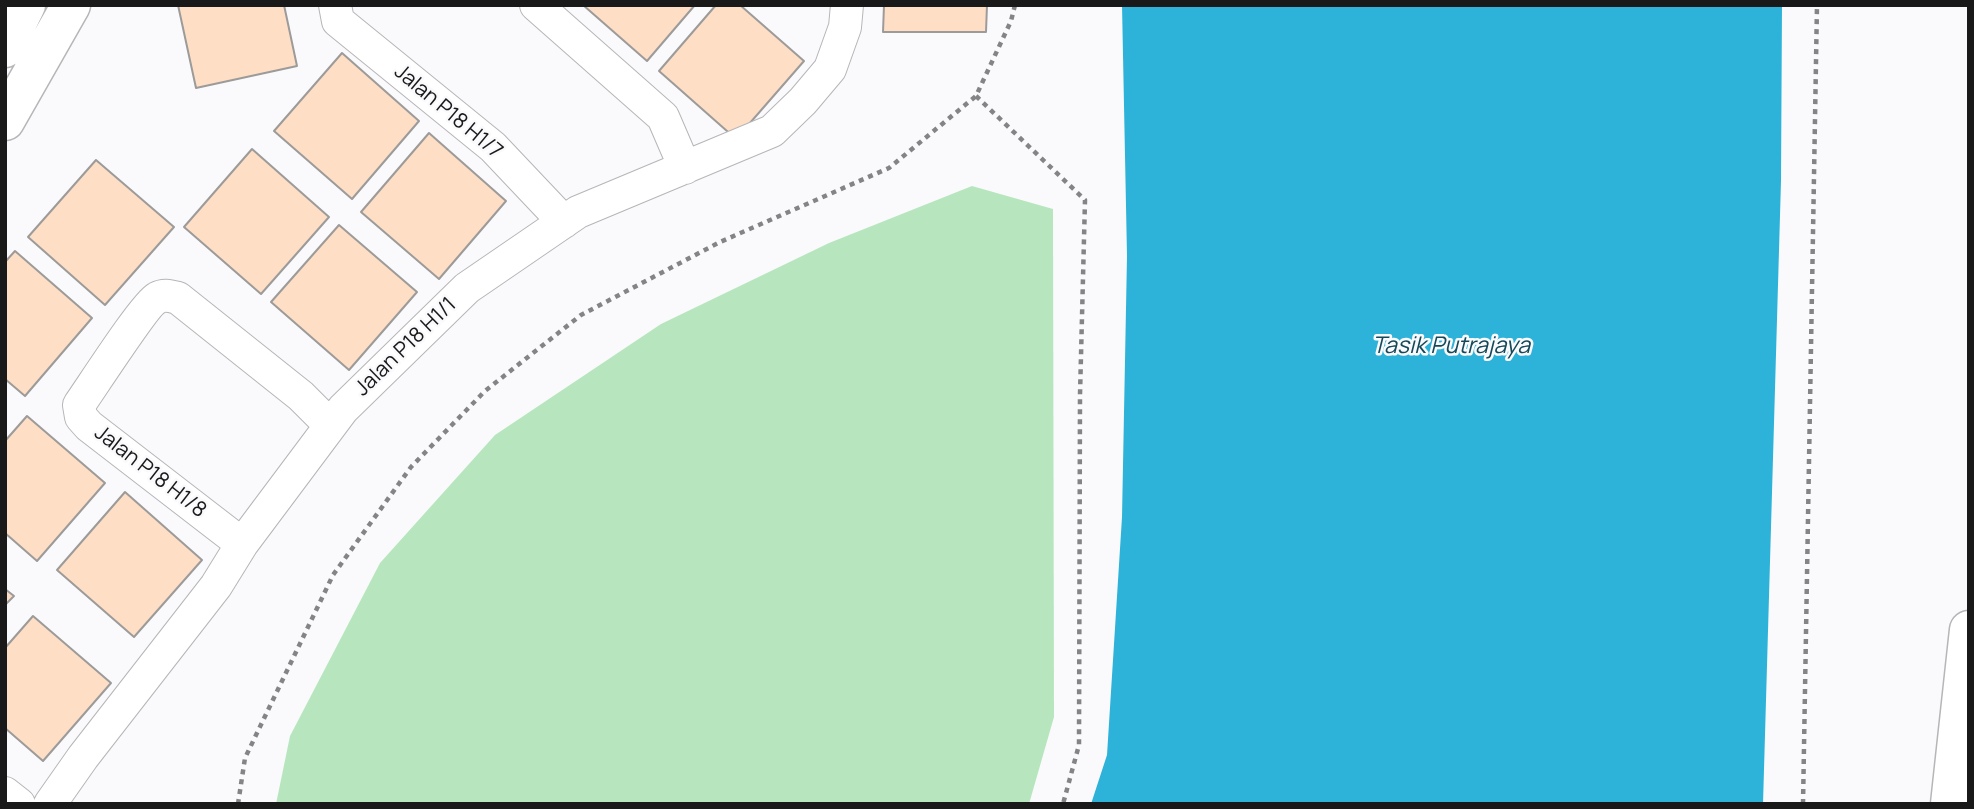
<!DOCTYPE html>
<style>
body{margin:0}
#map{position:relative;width:1974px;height:809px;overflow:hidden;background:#fafafc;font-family:Manrope,sans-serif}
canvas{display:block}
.frame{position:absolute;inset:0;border:7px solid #19191a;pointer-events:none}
</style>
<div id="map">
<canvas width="1974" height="809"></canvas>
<div class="frame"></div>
</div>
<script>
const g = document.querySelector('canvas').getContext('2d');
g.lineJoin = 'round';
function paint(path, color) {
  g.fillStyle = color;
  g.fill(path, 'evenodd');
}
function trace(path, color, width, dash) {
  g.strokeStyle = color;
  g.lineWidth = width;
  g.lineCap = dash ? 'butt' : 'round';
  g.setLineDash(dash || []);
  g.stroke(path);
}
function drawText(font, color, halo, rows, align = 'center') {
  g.font = font + ' Manrope,sans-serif';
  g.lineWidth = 5;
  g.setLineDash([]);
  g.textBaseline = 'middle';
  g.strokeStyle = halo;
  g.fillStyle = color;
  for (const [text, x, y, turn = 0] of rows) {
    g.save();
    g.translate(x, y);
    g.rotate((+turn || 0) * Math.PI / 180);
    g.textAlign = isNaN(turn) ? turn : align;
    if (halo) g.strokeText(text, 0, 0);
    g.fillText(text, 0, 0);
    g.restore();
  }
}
const green = new Path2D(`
 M972,186L1053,209L1054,717L1029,804H276L290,736L380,563L495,435L661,324L829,243Z`);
const water = new Path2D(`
 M1122,5H1782L1781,181L1763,804H1091L1107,755L1122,517L1127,256Z`);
const building = new Path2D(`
 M178,5H284L297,66L196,88Z
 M583,5H695L647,61Z
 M716,5H740L804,61L736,139L659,71Z
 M884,5H987L986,32H883Z
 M342,53L419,121L352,199L274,131Z
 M429,133L506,201L439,279L361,212Z
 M252,149L329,217L261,294L184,227Z
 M96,160L174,227L105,305L28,237Z
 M339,225L417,292L349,370L271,302Z
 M15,251L92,318L25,396L5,379V262Z
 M27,416L105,483L37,561L5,533V441Z
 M125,492L202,560L134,637L57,570Z
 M5,589L14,596L5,605Z
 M33,616L111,683L43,761L5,728V648Z`);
const path = new Path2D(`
 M976,96L1085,200L1080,395L1079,745L1063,804
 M238,804L245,758L333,575L411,467L485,391L581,315L720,242L889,168L976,96L1011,21L1015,5
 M1803,804L1817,5`);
const minor = new Path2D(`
 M335,5L338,21L493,147L564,222
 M536,5L663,117L685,168
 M242,544L89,426L81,417L79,405C91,388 145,304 157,298C164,294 170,296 178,298L301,396L330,425
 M5,793L19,804
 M50,804L83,757L216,586L242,544L343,409L467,288L578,212L772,131L803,101L830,69L845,27L847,5`);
const tertiary = new Path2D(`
 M5,48L26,5
 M5,121L71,5`);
const primary = new Path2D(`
 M1950,804L1969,630`);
const streetNames = [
 ["Jalan P18 H1/7",448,112,40],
 ["Jalan P18 H1/1",406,347,-44],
 ["Jalan P18 H1/8",150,472,38]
];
const waterNames = [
 ["Tasik Putrajaya",1451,347]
];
paint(green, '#b7e6be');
paint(water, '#2db3d9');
paint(building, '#fedec5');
trace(building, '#9c9b9a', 2);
trace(minor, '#b6b6b8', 34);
trace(tertiary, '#b6b6b8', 41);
trace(primary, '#b6b6b8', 41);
trace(path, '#848486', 4.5, [5, 5]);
trace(minor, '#fff', 32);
trace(tertiary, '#fff', 38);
trace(primary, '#fff', 38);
drawText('21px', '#19191a', '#fafafc', streetNames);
drawText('italic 23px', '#144959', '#fafafc', waterNames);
</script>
